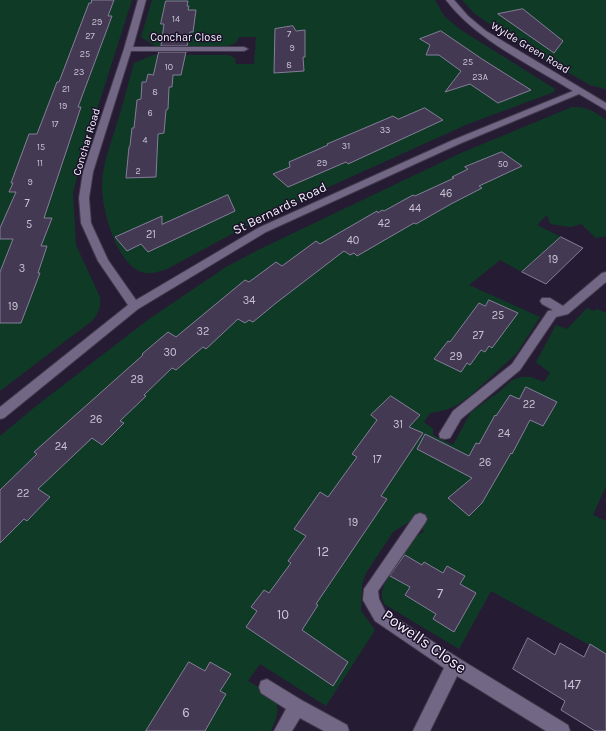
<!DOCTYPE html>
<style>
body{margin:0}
canvas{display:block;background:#251b33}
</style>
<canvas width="606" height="731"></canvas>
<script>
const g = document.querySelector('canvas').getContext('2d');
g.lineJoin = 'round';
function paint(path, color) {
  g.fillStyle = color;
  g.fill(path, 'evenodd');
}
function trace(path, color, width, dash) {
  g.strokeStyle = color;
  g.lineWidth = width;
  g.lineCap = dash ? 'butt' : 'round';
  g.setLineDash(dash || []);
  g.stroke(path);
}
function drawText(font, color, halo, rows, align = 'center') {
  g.font = font + ' Karla,sans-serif';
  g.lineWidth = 3;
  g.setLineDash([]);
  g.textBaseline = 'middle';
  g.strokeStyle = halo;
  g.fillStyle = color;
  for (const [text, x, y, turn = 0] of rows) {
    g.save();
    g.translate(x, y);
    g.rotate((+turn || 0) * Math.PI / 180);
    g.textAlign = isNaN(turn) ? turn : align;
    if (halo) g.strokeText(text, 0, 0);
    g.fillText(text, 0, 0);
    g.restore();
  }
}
const green = new Path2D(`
 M0,0H132L83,153L73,193L76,245L100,297C101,307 99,312 93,320L0,391Z
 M152,0H435L444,16L461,30L555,89L554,92L468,124L302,199L252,223L167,269C160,271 153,274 146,273C118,269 102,211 102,186C102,167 109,148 115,130C122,108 128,85 134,63L153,55H228L235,58L236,64H254L256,37H239L236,43L228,46H155L141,37Z
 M462,0H606V89L590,85L515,42L474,13Z
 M572,107C586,106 596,112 606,120V236L596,238L581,224L571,227L550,224L547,215L537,225L561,237L522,272L500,260L469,285L540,317L517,353L471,395L457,405L446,410L430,413L424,422L433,429V435L453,445L471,412L499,392L512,380L522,377H531L544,382L550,373L536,362L556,325L567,329L587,308L594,311L597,309L606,313V486L593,515L606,521V654L491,591L459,649L384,604C382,598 381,594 383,588C387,577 407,544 416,537C418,535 421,533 424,532L417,517L393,532L366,573L362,584L361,611L375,630L326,706L260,664L248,681C274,696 286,699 271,731H0V436L35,407L149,319L226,267L260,249L461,153Z`);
const building = new Path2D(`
 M92,0H114L108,16H112L78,107H81L44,218H52L41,246H47L38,273H40L21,323H0V272L13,239H0V228L16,192H9L13,183H11L29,134H37L57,82H59L89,3H91Z
 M166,1H188L187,6H189L188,10H196L193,32H190L187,46H161L164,24H161Z
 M523,9L563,41L554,53L498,14Z
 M293,26L296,31L305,30V57H303L304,71L274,73L275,29Z
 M441,31L482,59L531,90L498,103L470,84L445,92L461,71L439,55H426L430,45L420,39Z
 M159,52H186L181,75H173L172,87H169L168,109L166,110L164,133L158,134L156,177L126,178L129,147L130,146L132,128H134L137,100L141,99L142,82H146L148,74L153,75Z
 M425,108L443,120L348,164L346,162L288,187L273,174L290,167L289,162L328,145L327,144L393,116L398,119Z
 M502,152L522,166L479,186L482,188L451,204L416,224L414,223L357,256L354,253L350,255L344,251L276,303L253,322L249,320L245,323L238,319L206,349L203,347L176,370L172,368L144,395L146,396L120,421L124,423L102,445L92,438L38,489L50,497L27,521L24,519L0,543V490L37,454L34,452L143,355L142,354L168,332L176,337L245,280L249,282L276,262L282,266L316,241L320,244L377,211L378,213L382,210L384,211L413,195L415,196L454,178L452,177L468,169L465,167Z
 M228,195L235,211L148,252L141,244L127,251L115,237L162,216V224Z
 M561,237L583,248L546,284L522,272Z
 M489,300L518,313L492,348L489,346L485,352L481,350L470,365L467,363L461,372L434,359L448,341L450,342L479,303L485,306Z
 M526,387L557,402L543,426L530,420L512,454L511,453L482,503L469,516L448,498L472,478L417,449L425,434L469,456L476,443L479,444L495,415L496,416L510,395L519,399Z
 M391,396L420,415L409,427L423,433L381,496L387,499L316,604L318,605L302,630L348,662L333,686L246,627L257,611L251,607L264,590L269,593L291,563L288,561L306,536L294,529L320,492L328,497L357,457L352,454L377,420L371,415Z
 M405,555L422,565L424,562L443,573L447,566L465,576L460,584L476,593L454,632L433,619L436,614L405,595L410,587L390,576Z
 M528,638L555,655L560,643L584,657L590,644L606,654V731H595L561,710L565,701L513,669Z
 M189,662L205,671L210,662L231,674L220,691L226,694L205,731H146Z`);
const minor = new Path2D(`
 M138,0H146L133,47H244L248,49L244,51H131L93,172L89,198L91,223L108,260L136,300L258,228L453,140L573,91C531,65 476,40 446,0H454L468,16L486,31L606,103V110L579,94L459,144L266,232L138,309L4,418L0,419V407L128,305L98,261L81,223L79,198L83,172L124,49Z
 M606,272V282L568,314L556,317L520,370L461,419L450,438L445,439L440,438L439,434L453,411L512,364L548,311L553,310L542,304L540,301L542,298H550L563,306L602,273Z
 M420,513L425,515L427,519L425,523L378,591L379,599L385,611L460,659L568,725L570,731H546L457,676L430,731H413L444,668L375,621L363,600L364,589L415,515Z
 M267,679L303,701L347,725L349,731H324L300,718L292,731H274L286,709L261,693L259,687L261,681Z`);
const farNumbernames = [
 ["14",176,19],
 ["29",97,22],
 ["7",289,34],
 ["27",90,36],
 ["9",292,48],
 ["25",85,54],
 ["25",468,62],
 ["8",289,65],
 ["10",169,67],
 ["23",79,72],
 ["23A",480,77],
 ["21",66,89],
 ["8",155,92],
 ["19",63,106],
 ["6",150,113],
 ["17",55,124],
 ["33",385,130],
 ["4",145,140],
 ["31",346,146],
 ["15",41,147],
 ["11",40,163],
 ["29",322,163],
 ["50",503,164],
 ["2",138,171],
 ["9",30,182]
];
const farStreetnames = [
 ["Conchar Close",186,38],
 ["Wylde Green Road",530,48,31],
 ["Conchar Road",87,142,-73]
];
const numberNames = [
 ["46",446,194],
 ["7",27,204],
 ["44",415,209],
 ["42",384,224],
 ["5",29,225],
 ["21",151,235],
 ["40",353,241],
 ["19",553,260],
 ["3",22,269],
 ["34",249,301],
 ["19",13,307],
 ["25",498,316],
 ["32",203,332],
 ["27",478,336],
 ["30",170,353],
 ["29",456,357],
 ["28",137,380],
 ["22",529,405],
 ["26",96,420],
 ["31",398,425],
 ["24",504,434],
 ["24",61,447],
 ["17",377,460],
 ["26",485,463],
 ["22",23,494],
 ["19",353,523]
];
const streetNames = [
 ["St Bernards Road",280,209,-26]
];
const nearNumbernames = [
 ["12",323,552],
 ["7",440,594],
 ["10",283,615],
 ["147",572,685],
 ["6",186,713]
];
const nearStreetnames = [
 ["Powells Close",424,642,35]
];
paint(green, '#0f3b26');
paint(building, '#433953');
trace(building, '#867c99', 1);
trace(minor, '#41394c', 2);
paint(minor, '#726784');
drawText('9px', '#c9c3d3', null, farNumbernames);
drawText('11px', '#f6f1fe', '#1b1229', farStreetnames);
drawText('11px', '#c9c3d3', null, numberNames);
drawText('13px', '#f6f1fe', '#1b1229', streetNames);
drawText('13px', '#c9c3d3', null, nearNumbernames);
drawText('16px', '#f6f1fe', '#1b1229', nearStreetnames);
</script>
